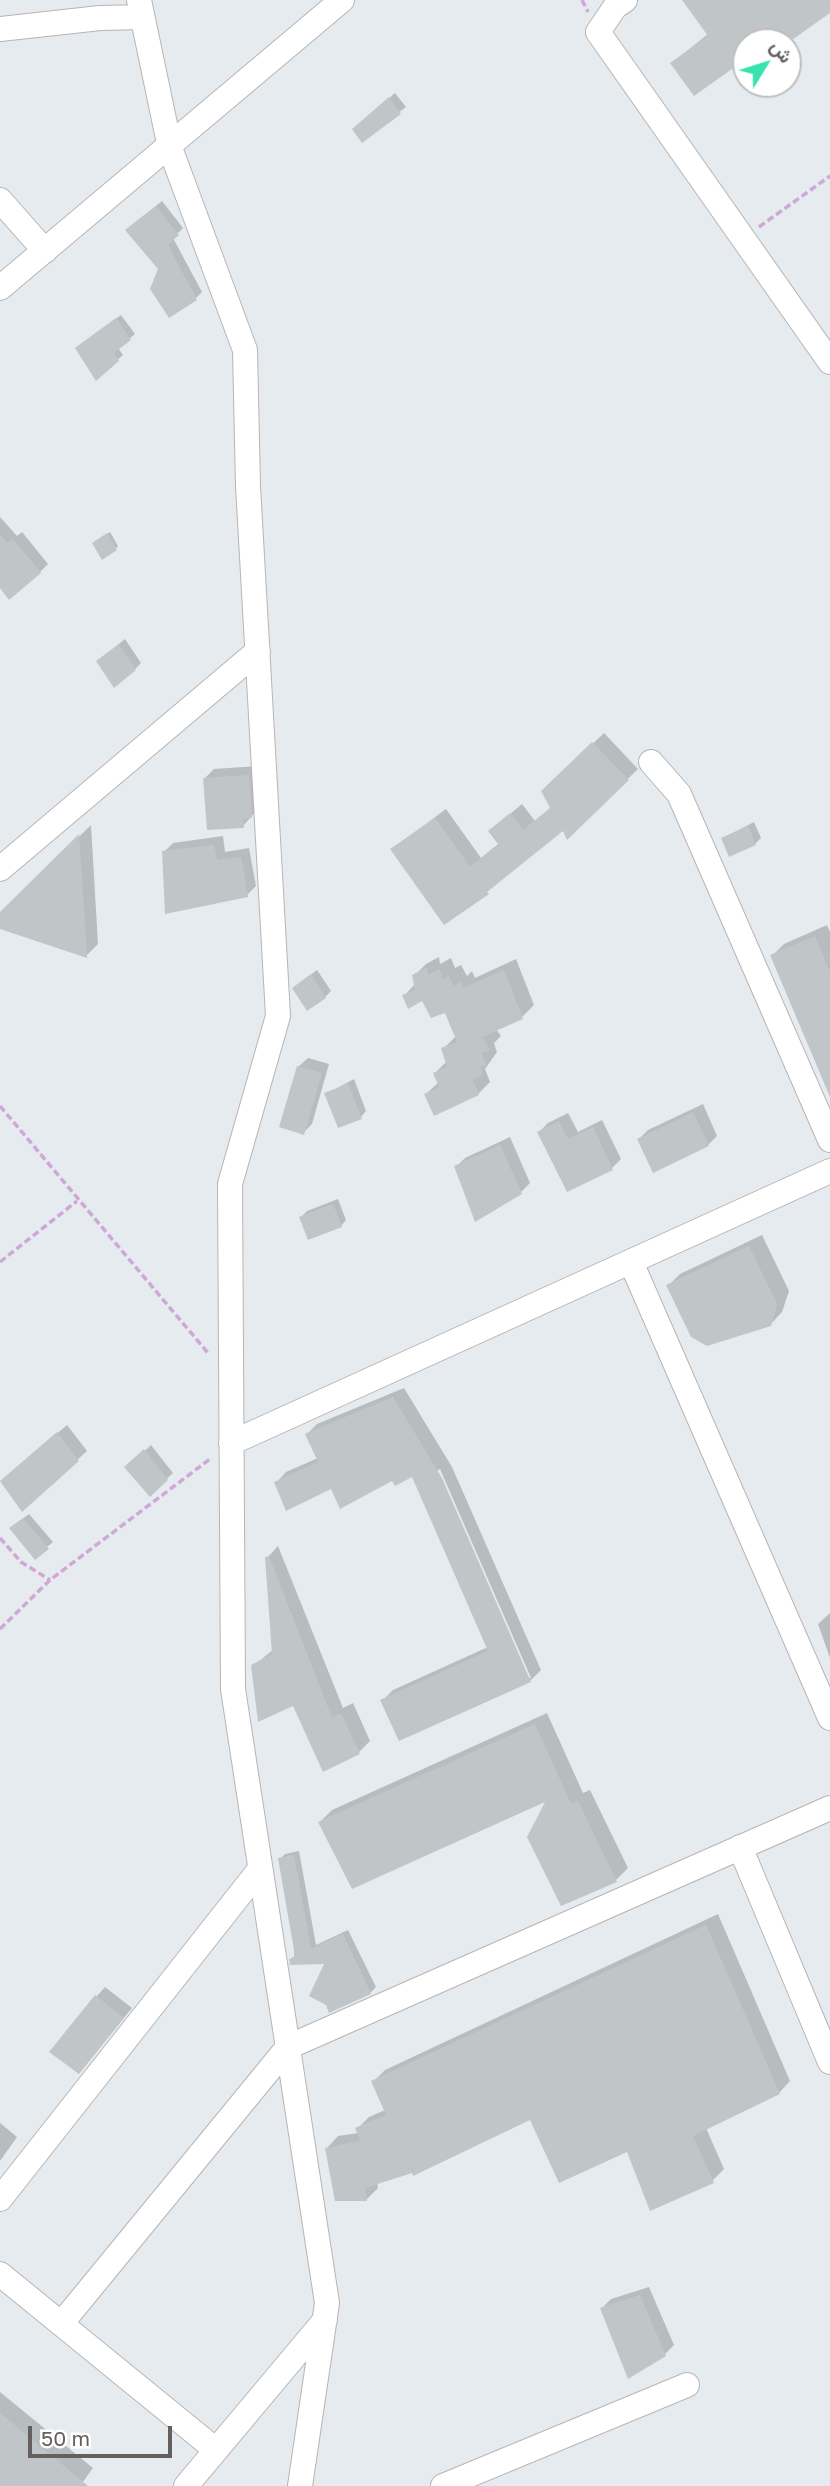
<!DOCTYPE html>
<meta charset="utf-8">
<style>
body{margin:0}
#map{position:relative;width:830px;height:2486px;overflow:hidden;background:#e5ebef;font-family:"Golos Text",Vazirmatn,sans-serif}
canvas{display:block}
.north{position:absolute;left:732px;top:28px;width:70px;height:70px;box-sizing:border-box;background:#fff;border:2px solid #c1bfbe;border-radius:50%;rotate:52deg;font-size:19px;font-weight:700;line-height:28px;text-align:center;color:#655f5d}
.north::after{content:'';display:block;margin:auto;width:24px;height:32px;background:#38e3b0;clip-path:polygon(50% 0,100% 100%,50% 72%,0 100%)}
.scale{position:absolute;left:28px;top:2426px;width:144px;height:32px;box-sizing:border-box;border:4px solid #655f5d;border-top:0;padding-left:9px;font-size:21px;line-height:24px;white-space:nowrap;color:#655f5d;-webkit-text-stroke:5px #fff;paint-order:stroke}
</style>
<div id="map">
<canvas width="830" height="2486"></canvas>
<div class="north">ش</div>
<div class="scale">50 m</div>
</div>
<script>
const g = document.querySelector('canvas').getContext('2d');
g.lineJoin = 'round';
function paint(path, color) {
  g.fillStyle = color;
  g.fill(path, 'evenodd');
}
function trace(path, color, width, dash) {
  g.strokeStyle = color;
  g.lineWidth = width;
  g.lineCap = dash ? 'butt' : 'round';
  g.setLineDash(dash || []);
  g.stroke(path);
}
const shadow = new Path2D(`
 M692,0H830V11L786,42H746V57L672,63L708,34Z
 M395,93L406,107L363,140L360,123Z
 M162,201L183,228L173,238L202,292L196,298L160,269L133,224Z
 M121,315L135,334L118,348L123,355L97,378L82,343Z
 M0,517L17,536L22,532L48,564L40,572L0,585Z
 M110,532L118,546L116,548L96,541Z
 M125,639L141,663L135,669L98,661Z
 M604,733L638,769L568,837L563,828L487,892L444,923L392,849L446,809L481,858L500,843L490,831L522,804L535,821L552,807L543,791Z
 M258,766L260,807L243,826L205,778L214,769Z
 M754,822L761,838L755,844L723,838Z
 M91,825L98,944L86,956L0,928V914Z
 M223,836L225,852L249,848L256,886L247,895L164,852L173,843Z
 M827,925L830,932V1093L772,956L784,944Z
 M439,957L440,964L451,958L455,968L461,965L467,976L472,971L475,978L516,959L534,1005L522,1017L496,1029L501,1036L494,1043L497,1052L485,1069L490,1082L478,1094H426L439,1082L435,1073L447,1061L443,1049L456,1036L445,1010L423,999L405,995L415,984L414,976L426,964Z
 M317,970L331,991L325,997L294,988Z
 M308,1058L329,1064L312,1124L303,1133L298,1067Z
 M354,1079L366,1111L361,1117L326,1094Z
 M703,1104L717,1136L708,1145L654,1170L639,1139L648,1130Z
 M568,1113L578,1132L602,1120L621,1159L612,1168L568,1190L539,1132L548,1123Z
 M510,1137L530,1183L521,1192L456,1167L465,1158Z
 M338,1199L346,1220L341,1226L301,1217L307,1211Z
 M762,1235L789,1291L782,1312L770,1325L668,1286L680,1274Z
 M404,1388L452,1467L541,1670L530,1681L382,1701L393,1690L488,1647L413,1475L331,1487L276,1483L286,1472L318,1458L307,1434L317,1424ZM440,1469L531,1678H528L437,1471Z
 M67,1425L87,1451L23,1509L11,1473Z
 M151,1445L173,1473L150,1495L127,1467Z
 M29,1514L53,1542L47,1547L17,1523Z
 M278,1546L343,1708L353,1703L370,1741L359,1752L253,1666L273,1650L267,1558Z
 M830,1613V1658L818,1624Z
 M547,1713L583,1793L590,1790L628,1868L616,1880L549,1799L320,1822L332,1810Z
 M299,1851L316,1945L348,1930L376,1987L370,1993L326,1963L291,1960L296,1955L280,1859L285,1854Z
 M718,1914L790,2081L779,2093L706,2128L724,2169L712,2181L531,2118L412,2171L377,2182L378,2188L366,2200L327,2148L338,2136L359,2133L357,2129L369,2117L385,2110L373,2082L385,2070Z
 M105,1987L132,2008L79,2072L97,1996Z
 M0,2123L17,2137L0,2161Z
 M649,2287L674,2345L665,2354L602,2308L611,2299Z
 M0,2392L93,2468L80,2486H0Z`);
const building = new Path2D(`
 M682,0H830V13L789,42H746V59L694,96L670,63L708,36Z
 M389,97L401,114L362,143L352,129Z
 M156,206L179,235L168,245L197,300L169,318L150,289L158,269L125,230Z
 M116,318L131,340L114,353L119,361L96,381L75,348Z
 M107,533L117,550L102,560L92,543Z
 M0,534L8,543L13,539L41,573L9,600L0,588Z
 M119,644L136,670L114,688L96,661Z
 M592,742L629,780L567,840L563,831L487,892L489,894L444,925L390,849L435,818L470,867L498,844L488,831L510,813L523,830L550,808L541,791Z
 M249,775L252,818L243,819L244,828L207,830L203,778Z
 M748,826L756,845L729,857L721,838Z
 M79,834L87,958L0,929V912Z
 M214,845L217,860L241,857L248,897L165,914L162,851Z
 M815,936L830,972V1097L770,955Z
 M427,967L428,975L439,969L443,979L449,976L454,987L460,981L463,988L504,970L523,1019L482,1037L490,1050L482,1053L486,1065L480,1068L483,1074L473,1080L479,1095L434,1116L424,1094L439,1087L433,1073L447,1067L441,1048L457,1042L445,1013L431,1018L422,1001L408,1009L402,995L415,990L412,975Z
 M311,974L326,998L307,1011L292,988Z
 M297,1066L322,1073L304,1135L279,1127Z
 M348,1084L362,1119L338,1128L324,1093Z
 M693,1112L709,1146L653,1173L637,1139Z
 M559,1121L568,1139L593,1127L613,1170L567,1192L537,1132Z
 M500,1145L522,1194L475,1222L454,1166Z
 M333,1204L342,1227L308,1240L299,1217Z
 M749,1246L777,1304L771,1326L707,1346L691,1337L666,1285Z
 M393,1397L442,1478L531,1682L399,1741L380,1700L488,1651L412,1477L395,1486L392,1481L340,1509L331,1489L286,1511L274,1482L318,1462L305,1434Z
 M57,1432L79,1461L22,1512L0,1481Z
 M144,1449L168,1480L150,1497L124,1467Z
 M23,1518L49,1549L35,1560L9,1528Z
 M269,1556L332,1718L341,1713L360,1754L323,1772L293,1706L258,1722L251,1665L272,1654L265,1557Z
 M535,1724L571,1804L578,1801L617,1882L561,1906L527,1837L545,1802L352,1889L318,1822Z
 M294,1855L311,1949L343,1934L371,1994L329,2013L326,2005L309,1996L324,1964L290,1965L289,1959L294,1957V1950L278,1858Z
 M706,1925L780,2094L693,2136L714,2183L650,2211L627,2152L559,2183L530,2120L413,2176L412,2173L365,2188L367,2201H335L325,2148L360,2141L355,2128L386,2115L371,2081Z
 M95,1995L124,2018L79,2074L49,2052Z
 M640,2295L666,2356L628,2379L600,2308Z
 M0,2413L88,2486H0Z`);
const path = new Path2D(`
 M582,0L588,12
 M759,227L830,176
 M0,1106L208,1353
 M0,1262L77,1201
 M0,1538L21,1562L50,1580
 M0,1629L50,1580L210,1459`);
const minor = new Path2D(`
 M139,0L170,148L245,350L248,486L278,1016L230,1184L233,1689L327,2303L300,2486
 M625,0L615,7L598,32L830,362
 M0,29L100,18L141,17
 M0,200L45,251
 M0,288L342,0
 M651,762L679,794L830,1140
 M0,869L258,651
 M631,1262L830,1718
 M231,1443L830,1171
 M740,1847L830,2062
 M0,2199L260,1869
 M0,2274L216,2450
 M61,2324L288,2047L830,1808
 M186,2486L325,2320
 M443,2486L687,2385`);
paint(shadow, '#0003');
paint(building, '#c0c6c8');
trace(minor, '#bab4b3', 26);
trace(path, '#d1a7d7', 3.5, [7, 3.5]);
trace(minor, '#fff', 24);
</script>
